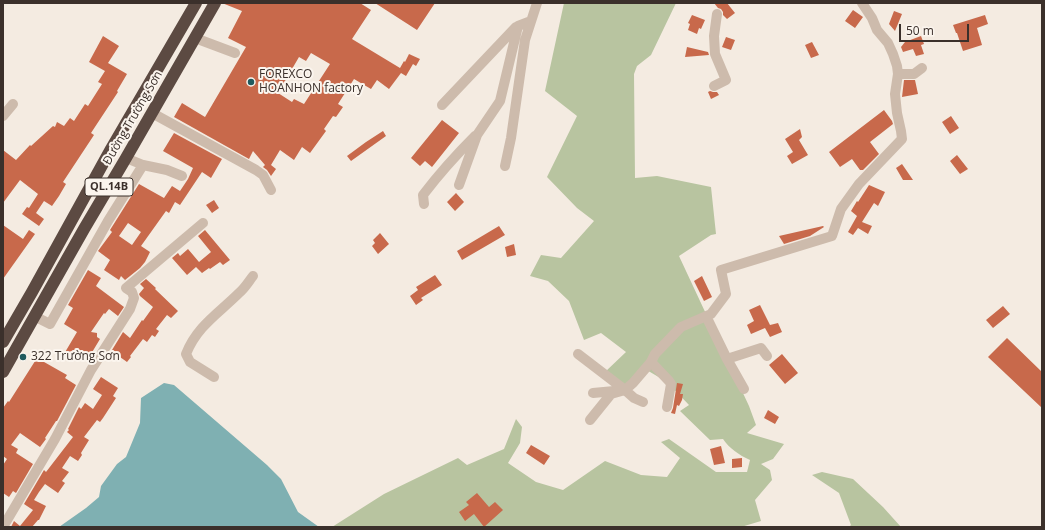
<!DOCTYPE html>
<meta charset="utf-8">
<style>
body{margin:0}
#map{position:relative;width:1045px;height:530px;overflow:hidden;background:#f4ebe1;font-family:"Open Sans",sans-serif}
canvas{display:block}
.frame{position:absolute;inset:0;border:4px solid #3b302b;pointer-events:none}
.scale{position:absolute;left:899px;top:24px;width:70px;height:18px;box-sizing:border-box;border:2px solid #3b302b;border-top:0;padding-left:5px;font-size:12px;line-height:14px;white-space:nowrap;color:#3b302b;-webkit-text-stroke:3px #fbf5ee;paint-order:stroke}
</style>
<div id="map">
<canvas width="1045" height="530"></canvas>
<div class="frame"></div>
<div class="scale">50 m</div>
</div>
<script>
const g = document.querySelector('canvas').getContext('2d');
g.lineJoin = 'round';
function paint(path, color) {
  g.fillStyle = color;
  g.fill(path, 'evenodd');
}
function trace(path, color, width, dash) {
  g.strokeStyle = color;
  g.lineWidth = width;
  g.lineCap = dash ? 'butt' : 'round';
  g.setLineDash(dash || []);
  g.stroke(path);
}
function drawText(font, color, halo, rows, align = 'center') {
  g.font = font + ' "Open Sans",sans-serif';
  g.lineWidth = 4;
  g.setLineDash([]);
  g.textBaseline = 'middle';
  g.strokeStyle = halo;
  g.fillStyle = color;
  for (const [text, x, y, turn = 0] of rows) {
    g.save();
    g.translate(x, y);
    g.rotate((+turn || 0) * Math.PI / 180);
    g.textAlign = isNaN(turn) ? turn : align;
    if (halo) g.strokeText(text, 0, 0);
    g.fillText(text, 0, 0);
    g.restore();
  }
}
const green = new Path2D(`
 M564,3H676L651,55L637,66L634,74L635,178L657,176L711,187L716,234L711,235L679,256L749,406L756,425L747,433L784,444L773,459L761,464L770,470L772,480L755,500L761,521L741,527H332L384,494L458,458L467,465L504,449L516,419L522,427L520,443L508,463L536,482L563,490L605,461L641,475L667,477L680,458L661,442L669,439L716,472H747L750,460C739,455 729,448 723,439L710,440L680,411L689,405L667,382L645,369L624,390L605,372L626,352L601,333L584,340L569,301L548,281L530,276L541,255L561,258L594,221L577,208L547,177L577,116L545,91Z
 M822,472L853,479L883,507L901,527H849L851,525L839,493L812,475Z`);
const water = new Path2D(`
 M164,383L174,385L267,465L281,479L298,512L319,527H59L86,508L99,497L101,486L117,464L126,457L140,423L141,398Z`);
const building = new Path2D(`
 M222,3H360L371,10L352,39L400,68L404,61L405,62L409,54L420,59L416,66L413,64L406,76L401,73L389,89L377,80L371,89L354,79L338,104L343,107L336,117L333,116L324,129L326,131L310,153L302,147L294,160L280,150L271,165L276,169L271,176L267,170L263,167L265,165L253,151L249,159L174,117L182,103L205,117L246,47L228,38L242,11ZM311,53L330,64L304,104L294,99L292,102L278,93L299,57L306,61Z
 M375,3H435L417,30Z
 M714,3H727L735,13L727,19L723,15V12L721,9L718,8Z
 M853,10L863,17L855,28L845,21Z
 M894,11L902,14L895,31L889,24Z
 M692,15L705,20L701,29L699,28L697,34L688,30L690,24L688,23Z
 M985,15L988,24L977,28L982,45L963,51L957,33H956L953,25Z
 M103,36L119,46L108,63L127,74L117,91L118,92L91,133L94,135L63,182L66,184L59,196L52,206L44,201L36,213L44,219L39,226L22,214L27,207L29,208L38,194L20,180L3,203V150L16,160L30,145L31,146L53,126L55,127L57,122L64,126L70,118L74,121L85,104L88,106L102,84L98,82L105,71L89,62Z
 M921,36L924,44L921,45L924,54L916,56L913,49L903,52L901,47L905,42Z
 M726,37L735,40L731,50L722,47Z
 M812,42L819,55L811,58L805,45Z
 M687,47L708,52L709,55L685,57Z
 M904,80H915L918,94L902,97Z
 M710,91L713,92H717L719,95L711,99L708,92Z
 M884,110L892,121L893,124L870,142L879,154L863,170H860L852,159L840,167L829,152Z
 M951,116L959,128L950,134L942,122Z
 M442,120L459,133L432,167L425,161L420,166L411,158Z
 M800,129L802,137L799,140L808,155L792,164L787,156L793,152L785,139Z
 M383,131L386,136L351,161L347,156L366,142Z
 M174,133L222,159L211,178L202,172L180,205L175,202L169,213L166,211L141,246L150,252L145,262L140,268L125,280L121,276L119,280L104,270L110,260L98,251L112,232L110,230L139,184L164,198L172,186L180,191L188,179L193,168L163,151ZM128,223L141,232L132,245L119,236Z
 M957,155L968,169L960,174L950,161Z
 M902,164L913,180H903L896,168Z
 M869,185L885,192L878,206L874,203L862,222L872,226L868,234L858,228L853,235L848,232L857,216L851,211L857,201L858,202Z
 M456,193L464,202L455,211L447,202Z
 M214,200L219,208L212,213L206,205Z
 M3,225L23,239L29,230L35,234L3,279Z
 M499,226L505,235L462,260L457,251Z
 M823,226L824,227L810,236L784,244L779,236Z
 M205,230L230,260L223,265L220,262L210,269L209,268L202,273L196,267L187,275L172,258L178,253L180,256L188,249L199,262L211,252L198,236Z
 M380,233L389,244L378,254L372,246L375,243L373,240Z
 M514,244L516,255L507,257L505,247Z
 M88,270L101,278L96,286L124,307L118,316L109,309L105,314L104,313L91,332L97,333V337L100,339L88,359L78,353L73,360L64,354L77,332L64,324L73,308L68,305Z
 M435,275L442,285L421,298L423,300L416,305L410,296L418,290L416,287Z
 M702,276L712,297L704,301L694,281Z
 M146,279L156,288L155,289L178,311L171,318L167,315L156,329L159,331L155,337L152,335L147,342L143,339L130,356L131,357L127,362L113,352L114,351L112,350L123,332L130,338L142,320L143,321L153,307L140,296L139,294L144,288L140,284Z
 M760,305L770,325L778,323L782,332L770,337L765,328L751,334L747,325L754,321L749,310Z
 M1003,306L1010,314L993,328L986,320Z
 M1007,338L1042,372V408L988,357Z
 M782,354L798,373L785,384L769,365Z
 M37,358L67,375L65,378L76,385L57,421H56L45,438L46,439L40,447L20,433L11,445L18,449L16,453L33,464L16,493L13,491L9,497L3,493V465L7,459L3,456V408L8,401L9,402Z
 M101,377L118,388L113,396L116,398L103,418L100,422L97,420L84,437L89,440L81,453L82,455L78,461L70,456L62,468L69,472L62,481L65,483L58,493L45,484L39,492L34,500L46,506L39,520H38L32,527H11L14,521L20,526L33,510L24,504L44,470L46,472L73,437L67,432L69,430L68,429L79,407L81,409L85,403L93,409L102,395L93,389Z
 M677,383L683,384L680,394H683L682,400L679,406L677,405L675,414L671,413L673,408Z
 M768,410L779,417L775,424L764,418Z
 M531,445L550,456L544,465L526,453Z
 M721,446L725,463L714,465L710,449Z
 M742,458V467L732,468V459Z
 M477,493L489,507L495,502L503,510L484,527L474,514L465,521L459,512L469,505L466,502Z`);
const minor = new Path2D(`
 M195,38L235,53
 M898,74H914L922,68
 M714,86L726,80L715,54L714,36L717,14
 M442,105L516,27
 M152,113L256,170L263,175L271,190
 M3,116L13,104
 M143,165L167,170L182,176
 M505,166L511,138L525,40L537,3
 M459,185L477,135L500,101L518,26L531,21
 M424,204L423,195C439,174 456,155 475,136
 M34,316L50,324L108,221L143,165L126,158
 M706,316L727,359L744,389
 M578,354L625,390L593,393
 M727,359L761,348L767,356
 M651,362L669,381L671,384L667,407
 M214,377L190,362L186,354C197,326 219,313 239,293C245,288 249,281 253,276
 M625,390L634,398L643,402
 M590,420L611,394L625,390L633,383L651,362L655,354L681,327L711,314L726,294L721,270L832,236L841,209L859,184L902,139L901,131L897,113L895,94L898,74L897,66L893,54L888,43L877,30L872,18L862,3
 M3,527L55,439L91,370L130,309L134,298L132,292L126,288L203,223`);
const highway = new Path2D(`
 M3,342L32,292L111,149L196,3
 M3,372L84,229L126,158L215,3`);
const markers = [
 [251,82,4,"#1f5a5e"],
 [23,357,4,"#1f5a5e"]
];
const shields = [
 [109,187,48]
];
const shieldNames = [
 ["QL.14B",109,187]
];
const poiNames = [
 ["FOREXCO",259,75],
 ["HOANHON factory",259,89],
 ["322 Trường Sơn",31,357]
];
const streetNames = [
 ["Đường Trường Sơn",133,118,-60]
];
paint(green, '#b8c4a0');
paint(water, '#7fb0b2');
paint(building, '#c8694b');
trace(minor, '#cdbbac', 10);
trace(highway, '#5c4a42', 12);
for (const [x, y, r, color] of markers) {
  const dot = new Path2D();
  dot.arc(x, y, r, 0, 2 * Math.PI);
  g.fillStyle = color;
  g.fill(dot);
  trace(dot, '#fbf5ee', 1.5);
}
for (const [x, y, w] of shields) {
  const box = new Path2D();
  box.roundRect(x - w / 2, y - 9, w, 18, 3);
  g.fillStyle = '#fbf5ee';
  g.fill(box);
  trace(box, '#3b302b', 1);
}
drawText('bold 11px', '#3b302b', null, shieldNames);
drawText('12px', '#3b302b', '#fbf5ee', poiNames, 'left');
drawText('12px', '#3b302b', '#fbf5ee', streetNames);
</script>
